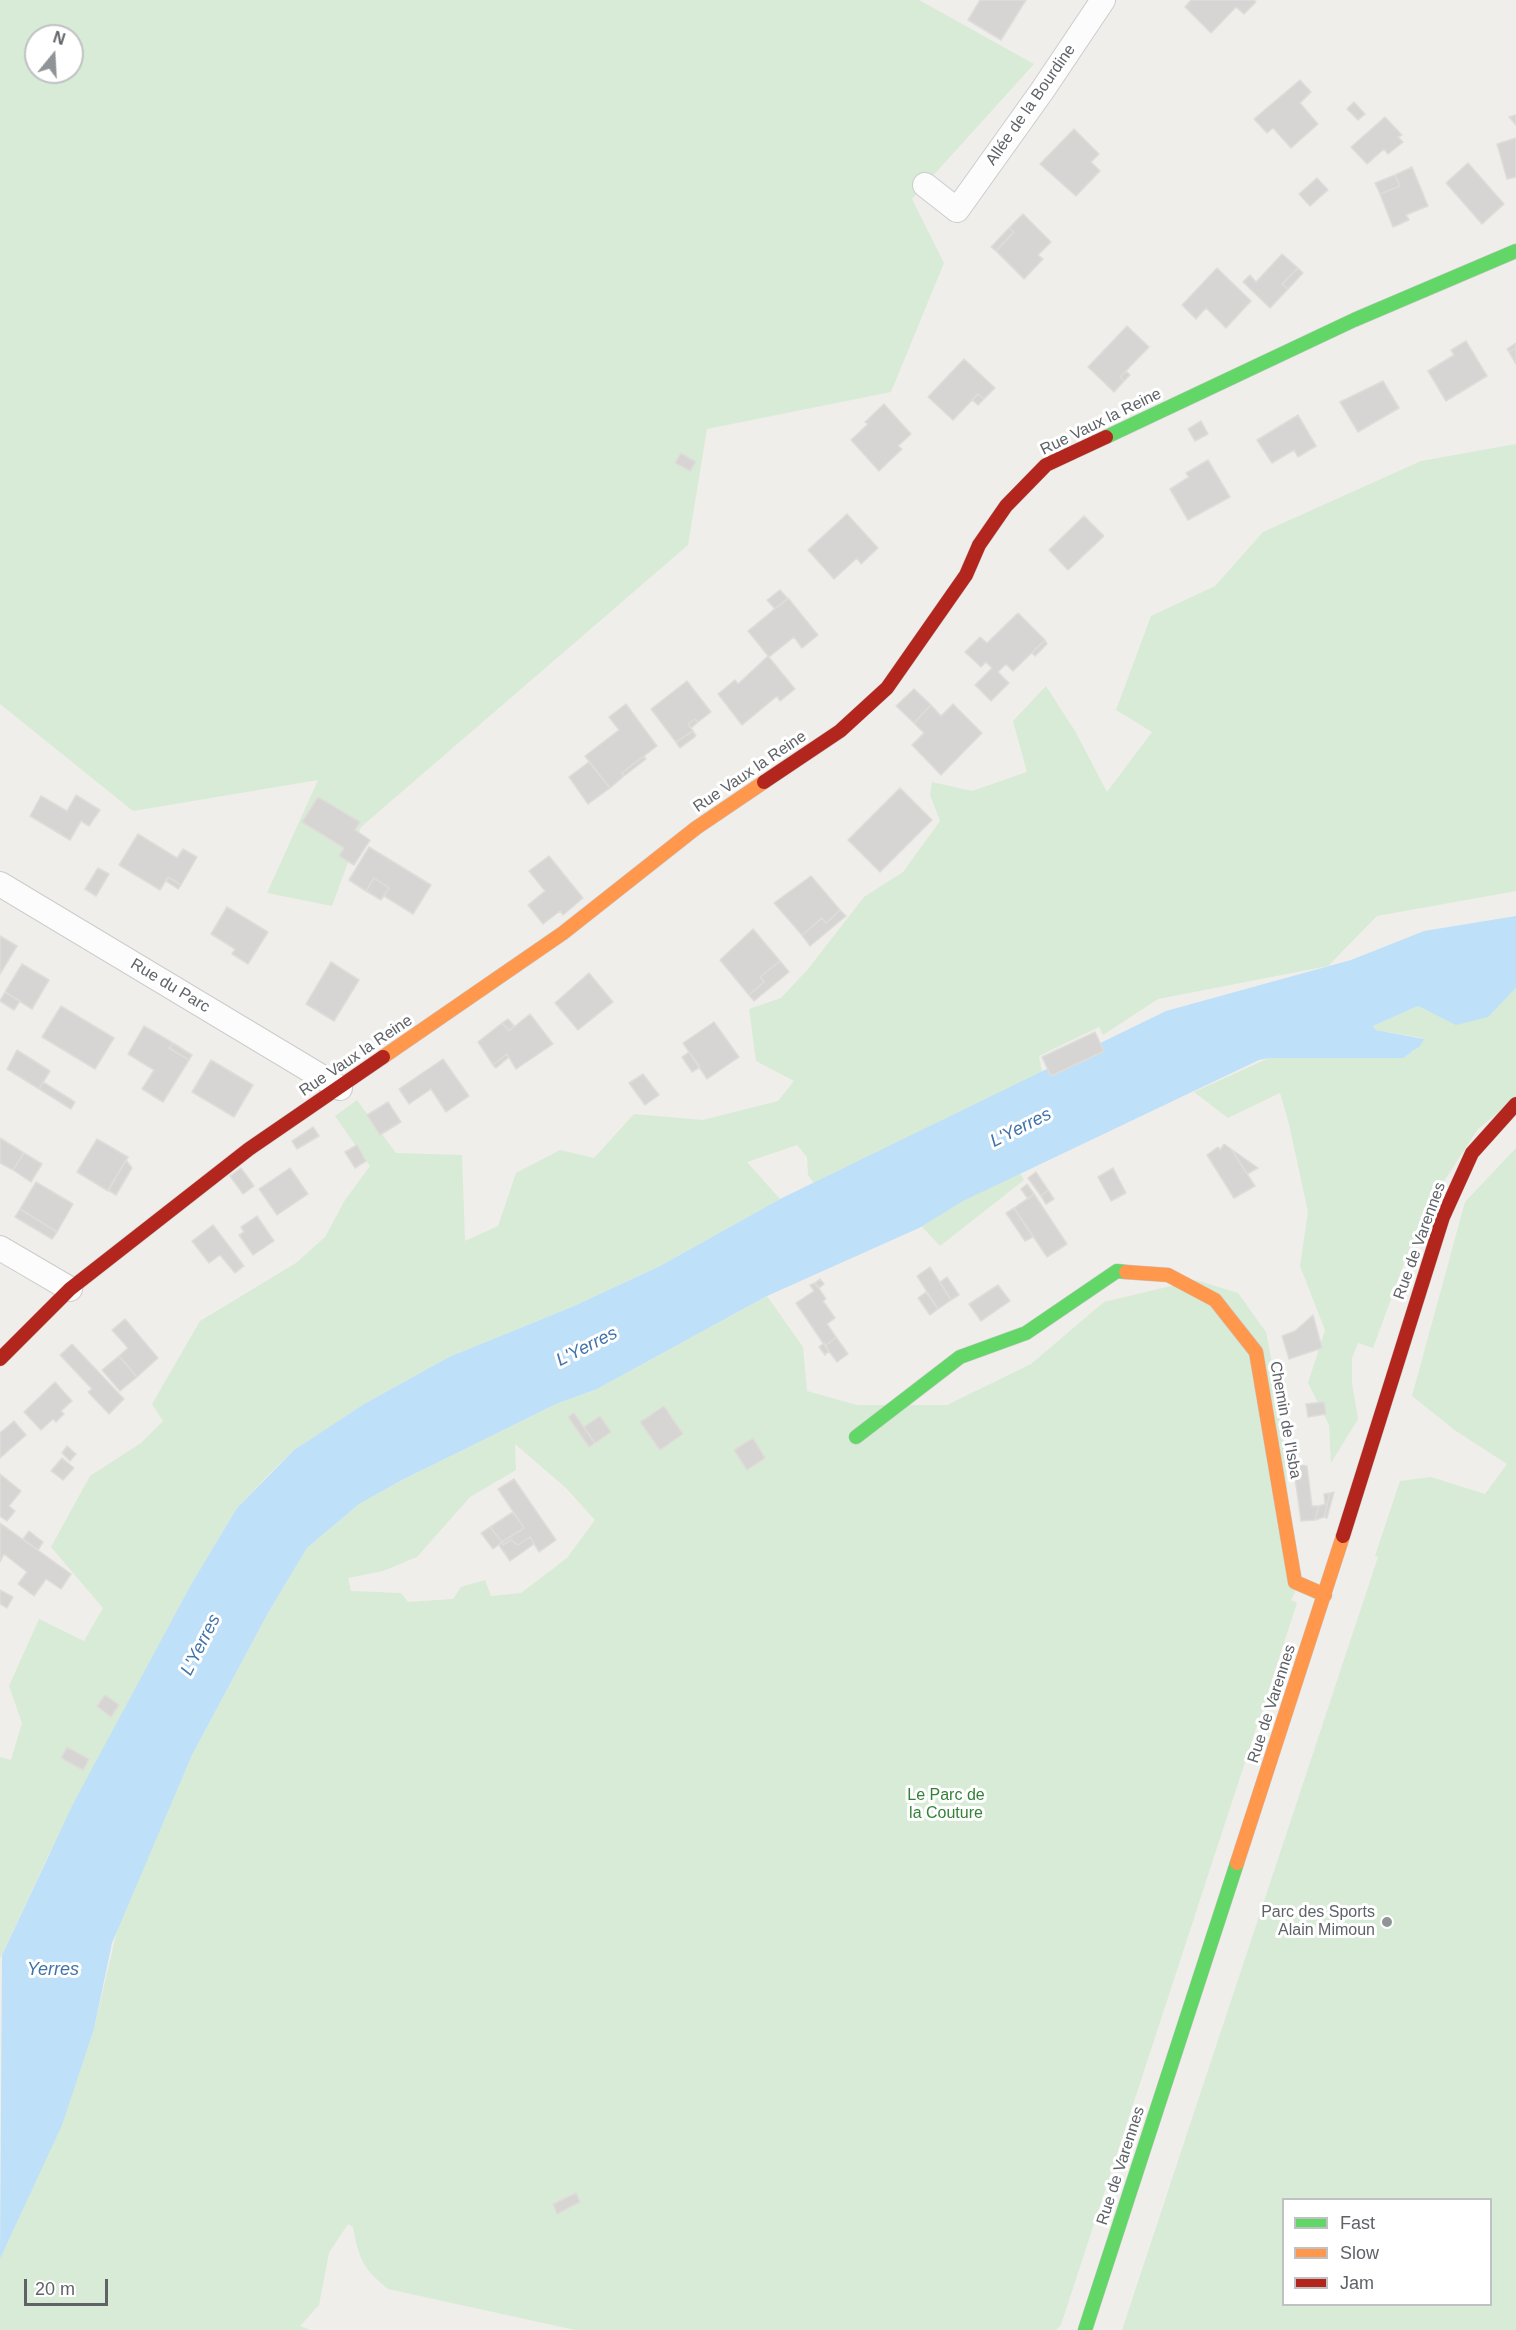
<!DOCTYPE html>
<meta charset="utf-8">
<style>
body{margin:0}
#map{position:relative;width:1516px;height:2330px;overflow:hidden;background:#efeeea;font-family:Arial,sans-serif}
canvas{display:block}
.legend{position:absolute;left:1282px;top:2198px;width:210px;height:108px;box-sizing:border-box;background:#fff;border:2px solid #bfc1c3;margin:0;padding:8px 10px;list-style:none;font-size:18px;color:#5f6368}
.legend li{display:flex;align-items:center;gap:12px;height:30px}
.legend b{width:30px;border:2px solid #bfc1c3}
.north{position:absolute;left:24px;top:24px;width:60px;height:60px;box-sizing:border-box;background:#fff;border:2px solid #bfc1c3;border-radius:50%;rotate:18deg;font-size:16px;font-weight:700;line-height:24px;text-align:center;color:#5f6368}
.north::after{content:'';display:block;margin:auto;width:21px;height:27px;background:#919496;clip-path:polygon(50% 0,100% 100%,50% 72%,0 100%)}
.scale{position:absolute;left:24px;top:2279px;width:84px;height:27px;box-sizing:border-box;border:3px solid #5f6368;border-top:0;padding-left:8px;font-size:18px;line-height:21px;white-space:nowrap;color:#5f6368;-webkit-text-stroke:4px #fff;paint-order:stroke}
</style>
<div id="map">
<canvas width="1516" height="2330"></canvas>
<ul class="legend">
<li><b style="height:8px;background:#63d668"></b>Fast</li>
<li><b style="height:8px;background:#ff974d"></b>Slow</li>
<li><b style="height:8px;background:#b3261e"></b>Jam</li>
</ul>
<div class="north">N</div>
<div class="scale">20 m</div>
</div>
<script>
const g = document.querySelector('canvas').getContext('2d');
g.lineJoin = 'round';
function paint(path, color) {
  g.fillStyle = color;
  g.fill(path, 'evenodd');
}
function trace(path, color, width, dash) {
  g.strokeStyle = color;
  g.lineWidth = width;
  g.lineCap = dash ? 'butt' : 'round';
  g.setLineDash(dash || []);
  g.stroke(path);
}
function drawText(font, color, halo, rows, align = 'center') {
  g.font = font + ' Arial,sans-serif';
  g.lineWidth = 6;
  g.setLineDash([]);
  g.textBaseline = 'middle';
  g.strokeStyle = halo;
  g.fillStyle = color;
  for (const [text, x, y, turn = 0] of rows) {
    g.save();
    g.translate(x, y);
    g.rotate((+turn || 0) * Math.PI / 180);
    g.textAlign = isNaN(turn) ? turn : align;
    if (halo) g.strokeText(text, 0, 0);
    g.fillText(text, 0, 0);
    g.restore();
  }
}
const green = new Path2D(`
 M0,0H919L1034,64L912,199L944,263L891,392L707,429L688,545L361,827L332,906L267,893L318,780L133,811L0,704ZM36,36H72V72H36Z
 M1516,444V891L1377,916L1328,966L1158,999L1103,1035L1099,1027L1039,1056L1042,1072L993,1096L992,1161L1020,1173L1024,1180L940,1246L897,1200L846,1167L814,1183L808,1175L807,1157L797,1145L747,1162L780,1199L660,1266L574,1306L449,1357L364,1404L294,1450L271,1472L237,1508L193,1581L47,1858L0,1959V1757L11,1760L22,1723L9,1686L39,1619L84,1641L103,1608L51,1547L90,1476L141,1443L163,1421L152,1404L200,1321L296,1263L325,1237L345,1200L370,1166L335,1116L357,1100L396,1153L462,1155L465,1241L498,1226L516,1173L560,1150L594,1158L634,1114L703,1120L778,1101L794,1081L756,1061L749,1009L781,998L808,969L864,897L903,872L940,821L930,795L932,782L972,791L1027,772L1013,721L1046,686L1075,731L1107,792L1152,732L1116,710L1151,616L1215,586L1263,532L1421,461Z
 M1516,988V1098L1478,1129L1422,1215L1373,1348L1358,1343L1352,1358V1383L1358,1419L1331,1463L1329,1425L1308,1383L1325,1330L1300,1266L1308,1212L1289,1124L1280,1093L1228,1118L1194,1092L1269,1058H1366L1413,1052L1423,1038L1376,1030L1373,1026L1418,1006L1456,1024L1487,1017Z
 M1516,1148V2330H1122L1378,1557L1375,1556L1400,1481L1431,1477L1485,1494L1507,1464L1456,1431L1412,1396L1465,1202ZM1284,2200H1490V2304H1284Z
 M1196,1280L1238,1293L1266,1332L1281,1409L1295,1592L1291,1600L1297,1603L1061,2325L1056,2330H575L388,2289C363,2269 359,2259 353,2227L348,2224L329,2253L319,2305L300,2326L310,2330H0V2259L57,2134L94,2029L118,1926L192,1755L268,1613L307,1548L359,1504L402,1480L556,1404L597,1389L767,1296L803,1347L807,1391L857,1405H947L1031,1364L1104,1302ZM515,1444L566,1488L595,1520L567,1558L521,1593L491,1596L485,1580L461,1587L453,1599L408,1602L401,1593L351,1591L348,1578L383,1571L417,1557L470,1497L516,1470Z`);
const water = new Path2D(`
 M1516,916V988L1488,1017L1456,1025L1418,1006L1373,1026L1376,1030L1424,1039L1420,1046L1403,1058H1269L1259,1060L963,1201L919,1228L767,1296L597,1389L556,1404L402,1480L359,1504L307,1548L268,1613L192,1755L112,1943L94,2029L62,2125L0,2259L2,1955L73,1804L193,1581L237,1508L294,1450L364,1404L449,1357L574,1306L660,1266L780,1199L1166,1011L1351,960L1424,931Z`);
const building = new Path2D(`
 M980,0H1026L1001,40L968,20Z
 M1191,0H1254L1256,2L1244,14L1236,7L1211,33L1185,7Z
 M1300,80L1311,92L1300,103L1318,124L1291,148L1273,128L1267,133L1254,119Z
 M1354,102L1365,114L1358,120L1347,109Z
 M1516,115V125L1509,117Z
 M1385,117L1402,135L1398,137L1403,142L1388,154L1384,149L1367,164L1351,147Z
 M1074,129L1099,154L1091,162L1100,171L1076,196L1040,164Z
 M1516,138V177L1507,179L1497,144Z
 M1468,163L1504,204L1482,224L1446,183Z
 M1412,167L1428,206L1406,215L1409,220L1393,227L1380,194L1400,186L1395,175Z
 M1395,175L1400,186L1380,194L1375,183Z
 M1317,178L1328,190L1310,206L1299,194Z
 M1023,214L1051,242L1038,255L1043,259L1024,279L996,251L1014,232L1009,228Z
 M1009,228L1014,232L996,251L991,247Z
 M1282,254L1298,268L1282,284L1288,289L1270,308L1243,282L1250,275L1256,282Z
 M1217,268L1251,301L1226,328L1206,308L1196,319L1182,305Z
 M1298,268L1303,273L1288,289L1282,284Z
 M1127,326L1149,347L1120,377L1124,381L1114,392L1088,367Z
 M1466,341L1487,376L1446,401L1428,371L1454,355L1451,350Z
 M1516,343V348L1509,352L1507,349Z
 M1516,348V364L1509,352Z
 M964,359L995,388L984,399L978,394L953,420L928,397Z
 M1126,371L1130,375L1124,381L1120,377Z
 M1383,381L1399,408L1358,432L1340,402Z
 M978,394L984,399L978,405L972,400Z
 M884,404L911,434L898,446L902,449L879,471L851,440L868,424L865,422Z
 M1298,415L1316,446L1298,457L1294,450L1272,463L1257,440Z
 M1201,421L1208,434L1195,441L1188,429Z
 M681,453L696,462L690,471L675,463Z
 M1208,460L1230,497L1188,520L1170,489L1189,477L1186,473Z
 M847,514L878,548L861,564L857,558L834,579L808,550Z
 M1084,516L1104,536L1068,570L1049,550Z
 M780,590L788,599L775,609L767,600Z
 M788,598L818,635L802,648L794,637L769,657L748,631Z
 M1018,613L1045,640L1013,671L1006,664L998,672L1009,683L991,701L975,685L992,668L986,662L981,667L965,652L980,637L987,643Z
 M1045,640L1047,644L1035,656L1032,653Z
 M768,656L795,689L780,701L777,696L742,725L718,694L735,680L738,684Z
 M687,681L711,712L698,722L695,719L688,724L693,731L676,742L651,709Z
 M914,689L931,705L914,723L896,706Z
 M626,704L657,746L622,773L624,776L610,788L585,756L619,730L609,717Z
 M953,704L982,733L941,775L912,745L924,733L914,723L931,705L941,716Z
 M695,719L698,722L691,728L688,724Z
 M693,731L696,736L680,748L676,742Z
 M644,756L646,759L624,776L622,773Z
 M589,762L610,788L588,804L569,777Z
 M900,788L932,820L880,872L848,840Z
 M76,795L100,810L89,826L81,821L70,840L30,816L41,796L67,811Z
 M318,797L360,822L355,830L370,840L354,865L339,856L344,848L302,822Z
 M138,834L177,858L183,849L197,857L181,885L168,877L160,890L119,865Z
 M369,847L431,885L413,914L384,896L389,888L374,878L366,891L349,880Z
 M549,856L583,898L563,915L560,911L543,924L528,905L545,891L529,871Z
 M98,868L109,874L96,896L85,889Z
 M811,876L840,910L826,923L822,918L802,935L774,903Z
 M168,877L181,885L178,889L166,881Z
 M374,878L389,888L381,900L366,891Z
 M227,907L268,932L248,964L232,954L235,949L211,934Z
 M840,910L846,916L810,946L802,935L822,918L826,923Z
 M753,929L780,961L760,977L764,982L749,995L720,960Z
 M0,936L17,946L0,974Z
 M780,961L789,972L754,1001L749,995L764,982L760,977Z
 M331,962L359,980L334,1021L306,1004Z
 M22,964L49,980L32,1009L5,992Z
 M589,973L613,1002L578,1030L555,1003Z
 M5,992L20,1001L14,1010L0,1001Z
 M61,1006L114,1038L95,1069L42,1037Z
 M530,1014L553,1044L516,1069L507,1054L493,1065L478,1042L502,1023L509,1031Z
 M508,1019L514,1026L509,1031L502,1023Z
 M714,1022L739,1057L707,1079L683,1043Z
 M144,1026L173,1043L169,1048L189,1060L163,1102L142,1089L154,1070L128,1054Z
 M1095,1032L1104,1051L1051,1076L1042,1057Z
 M173,1043L192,1055L189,1060L169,1048Z
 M17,1050L50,1071L39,1089L7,1069Z
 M689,1052L700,1067L692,1072L682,1057Z
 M507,1054L509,1057L496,1068L493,1065Z
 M443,1059L469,1096L446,1112L431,1089L409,1104L399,1089Z
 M211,1060L253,1085L234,1117L192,1092Z
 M643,1074L659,1095L645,1105L629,1083Z
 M43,1082L75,1102L71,1109L39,1089Z
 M388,1102L401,1122L380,1135L367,1115Z
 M313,1127L319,1136L297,1149L292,1141Z
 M0,1138L24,1153L13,1170L0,1163Z
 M97,1139L128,1157L108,1191L77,1172Z
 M1224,1144L1231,1149L1255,1186L1234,1198L1207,1155L1218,1147L1220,1150Z
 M357,1145L366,1161L355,1168L345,1152Z
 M1231,1149L1258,1168L1247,1174Z
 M24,1153L42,1164L31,1182L13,1170Z
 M126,1160L132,1168L116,1195L108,1190Z
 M241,1168L254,1186L243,1194L230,1176Z
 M290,1168L308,1194L277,1215L259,1189Z
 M1113,1168L1126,1193L1111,1201L1098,1177Z
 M1036,1172L1048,1190L1041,1196L1028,1178Z
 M36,1182L73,1204L57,1232L20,1209Z
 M1027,1184L1034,1194L1028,1199L1021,1189Z
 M1048,1190L1054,1199L1046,1204L1041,1196Z
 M1034,1194L1067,1244L1047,1257L1014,1208Z
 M1014,1208L1033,1237L1025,1241L1006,1213Z
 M20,1209L57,1232L52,1239L15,1217Z
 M257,1216L274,1241L253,1255L239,1235L244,1232L241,1227Z
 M213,1225L244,1266L235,1273L220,1255L209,1263L192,1241Z
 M930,1267L951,1300L938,1309L917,1276Z
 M947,1277L959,1295L951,1300L940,1282Z
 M820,1279L824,1284L819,1288L815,1283Z
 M815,1283L826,1299L823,1301L835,1318L827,1324L836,1337L825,1346L796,1303L814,1291L810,1285Z
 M998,1285L1010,1301L981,1321L969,1304Z
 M926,1292L938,1309L930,1315L918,1298Z
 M1313,1315L1322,1348L1289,1359L1282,1336L1295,1331Z
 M125,1319L158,1358L137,1377L119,1356L128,1348L112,1330Z
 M836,1337L848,1354L837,1362L825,1346Z
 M824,1343L829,1351L825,1355L819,1347Z
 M72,1344L124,1399L109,1414L88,1392L92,1389L60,1355Z
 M119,1356L137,1377L120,1391L102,1370Z
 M55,1382L72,1401L61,1411L64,1414L56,1422L53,1419L41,1430L24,1412Z
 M1324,1402L1326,1414L1308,1417L1306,1404Z
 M664,1406L683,1434L660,1450L640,1422Z
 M574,1413L595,1443L589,1447L568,1417Z
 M600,1416L611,1432L595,1443L584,1427Z
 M14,1421L26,1435L0,1458V1433Z
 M753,1438L765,1458L747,1470L734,1450Z
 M67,1446L76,1454L70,1461L62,1453Z
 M62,1458L74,1468L63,1480L51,1471Z
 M1293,1464L1307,1466L1312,1506H1319L1315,1520L1301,1521Z
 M0,1474L21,1491L9,1506L15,1511L7,1521L0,1516Z
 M514,1479L556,1540L539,1552L530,1537L518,1545L511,1540L503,1545L502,1542L524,1528L498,1489Z
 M1334,1492L1327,1518L1324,1517L1330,1493Z
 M1330,1493L1324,1517L1315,1520L1319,1506L1325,1504L1324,1494Z
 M513,1512L524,1528L502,1542L490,1527Z
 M0,1523L71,1574L61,1589L46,1579L34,1596L18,1584L27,1572L4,1554L0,1562Z
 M490,1527L502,1542L493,1549L481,1533Z
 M29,1531L43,1542L38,1550L23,1539Z
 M530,1537L534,1544L510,1561L499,1545L502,1542L503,1545L511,1540L518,1545Z
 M0,1590L13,1597L7,1608L0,1604Z
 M105,1695L119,1705L111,1717L97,1706Z
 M67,1747L89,1759L83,1770L61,1758Z
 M576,2193L580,2202L557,2214L553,2204Z`);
const street = new Path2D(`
 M925,185L957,210L1042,91L1103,0
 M0,884L340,1088
 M0,1248L70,1289`);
const fast = new Path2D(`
 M1106,437L1354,320L1516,251
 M856,1437L960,1357L1026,1333L1117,1271L1126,1272
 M1085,2330L1237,1863`);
const slow = new Path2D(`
 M383,1057L563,933L696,828L764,782
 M1126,1272L1168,1275L1215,1300L1256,1352L1295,1582L1325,1595
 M1237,1863L1343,1536`);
const jam = new Path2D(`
 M764,782L840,731L887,688L966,575L979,545L1006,506L1046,465L1106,437
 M0,1359L70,1289L249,1149L383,1057
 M1343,1536L1443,1217L1472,1153L1516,1104`);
const markers = [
 [1387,1922,6,"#919496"]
];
const streetNames = [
 ["Allée de la Bourdine",1031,105,-55],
 ["Rue Vaux la Reine",1101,422,-26],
 ["Rue Vaux la Reine",750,772,-34],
 ["Rue du Parc",170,986,31],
 ["Rue Vaux la Reine",356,1056,-34],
 ["Rue de Varennes",1420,1241,-70],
 ["Chemin de l'Isba",1285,1420,80],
 ["Rue de Varennes",1272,1704,-72],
 ["Rue de Varennes",1121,2166,-72]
];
const parkNames = [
 ["Le Parc de",946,1796],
 ["la Couture",946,1814]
];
const poiNames = [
 ["Parc des Sports",1375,1913],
 ["Alain Mimoun",1375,1931]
];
const waterNames = [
 ["L'Yerres",1021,1128,-27],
 ["L'Yerres",587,1347,-27],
 ["L'Yerres",201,1645,-63],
 ["Yerres",53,1970]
];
paint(green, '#d8ebd6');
paint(water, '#bfe0f9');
paint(building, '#d6d5d3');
trace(building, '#deddd9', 1.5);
trace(street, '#cbcccc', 26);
trace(fast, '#cacacb', 15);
trace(slow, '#cacacb', 15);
trace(jam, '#cacacb', 15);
trace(street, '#fdfcfc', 24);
trace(fast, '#63d668', 14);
trace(slow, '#ff974d', 14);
trace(jam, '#b3261e', 14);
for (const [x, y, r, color] of markers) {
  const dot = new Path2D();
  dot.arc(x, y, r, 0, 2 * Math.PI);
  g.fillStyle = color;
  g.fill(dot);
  trace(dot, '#fff', 2);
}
drawText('16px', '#5f6368', '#fff', streetNames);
drawText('16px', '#348238', '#fff', parkNames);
drawText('16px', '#5f6368', '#fff', poiNames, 'right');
drawText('italic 18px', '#4174aa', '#fff', waterNames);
</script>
